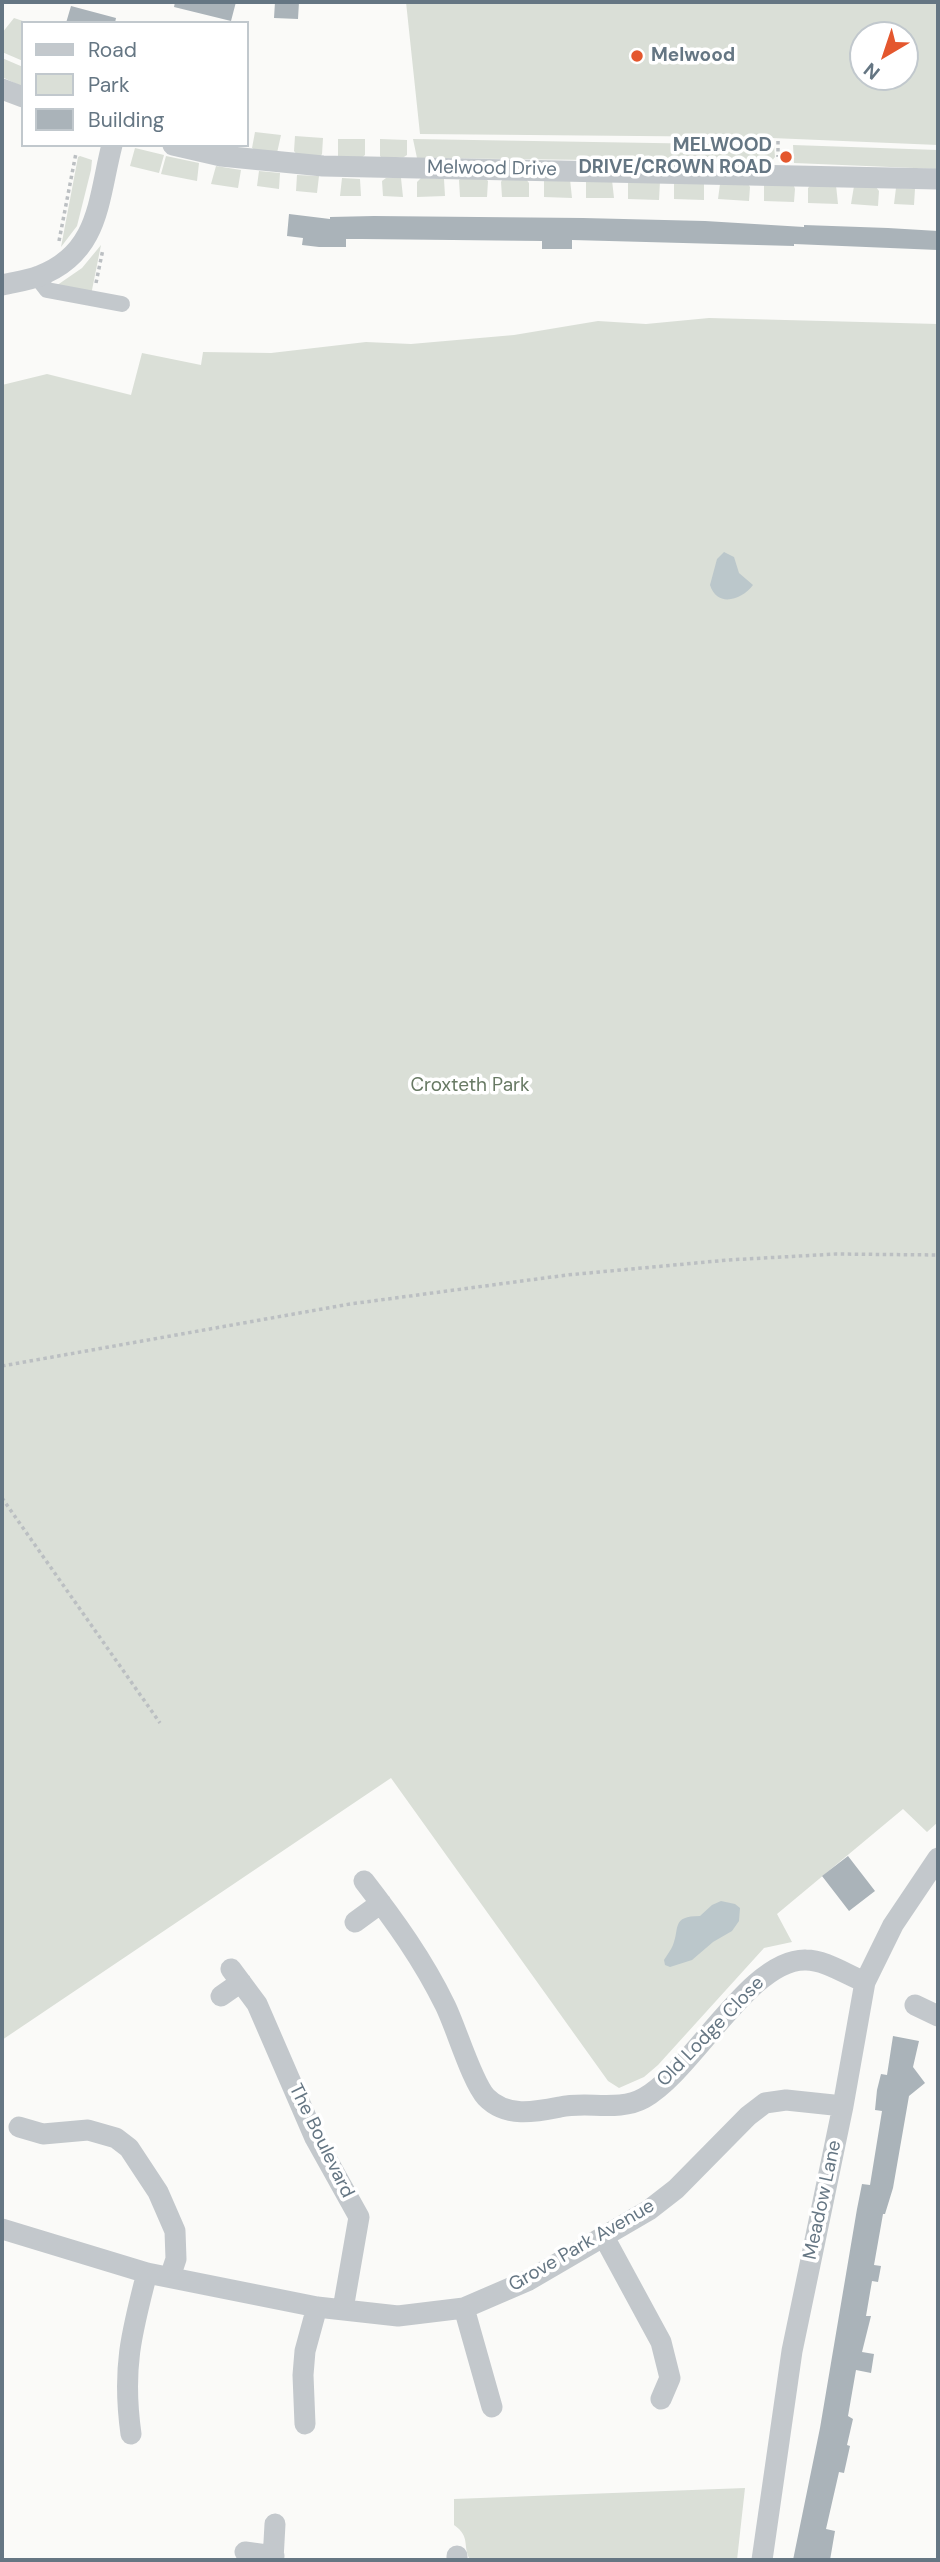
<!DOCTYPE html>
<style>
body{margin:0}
#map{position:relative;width:940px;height:2562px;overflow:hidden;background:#fafaf8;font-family:"DM Sans",sans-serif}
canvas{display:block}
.frame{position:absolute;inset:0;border:4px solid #657683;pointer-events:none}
.legend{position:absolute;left:21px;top:21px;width:228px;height:126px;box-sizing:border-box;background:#fff;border:2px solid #c1c8cd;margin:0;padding:9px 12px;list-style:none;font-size:21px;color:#657683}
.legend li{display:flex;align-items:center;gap:14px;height:35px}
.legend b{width:35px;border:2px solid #c1c8cd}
.north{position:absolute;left:849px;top:21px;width:70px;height:70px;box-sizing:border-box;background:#fff;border:2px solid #c1c8cd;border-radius:50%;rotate:219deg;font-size:19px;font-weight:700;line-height:28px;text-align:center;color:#657683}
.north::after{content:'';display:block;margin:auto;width:24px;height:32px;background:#e4572e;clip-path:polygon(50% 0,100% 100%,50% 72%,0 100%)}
</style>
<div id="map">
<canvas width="940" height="2562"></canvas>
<div class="frame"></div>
<ul class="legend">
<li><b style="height:9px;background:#c3c8cc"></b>Road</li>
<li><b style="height:19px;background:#dadfd7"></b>Park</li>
<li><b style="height:19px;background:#aab3b9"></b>Building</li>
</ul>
<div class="north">N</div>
</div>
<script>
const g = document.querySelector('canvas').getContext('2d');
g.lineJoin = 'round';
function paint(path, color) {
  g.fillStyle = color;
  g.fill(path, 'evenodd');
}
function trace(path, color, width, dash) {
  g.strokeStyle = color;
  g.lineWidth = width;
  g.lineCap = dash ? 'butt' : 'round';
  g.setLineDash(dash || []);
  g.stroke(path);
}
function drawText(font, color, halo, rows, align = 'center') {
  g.font = font + ' "DM Sans",sans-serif';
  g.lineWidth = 7;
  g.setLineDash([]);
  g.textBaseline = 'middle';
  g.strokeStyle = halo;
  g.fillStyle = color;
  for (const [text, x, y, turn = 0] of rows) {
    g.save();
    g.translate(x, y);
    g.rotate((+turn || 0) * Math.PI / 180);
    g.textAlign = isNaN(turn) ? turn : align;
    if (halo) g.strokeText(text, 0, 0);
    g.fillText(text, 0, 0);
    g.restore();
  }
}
const green = new Path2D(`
 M406,2H938V145L748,137L420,134ZM863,35H905V77H863Z
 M14,18L29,23H23V61L2,52V33Z
 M2,58L23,67V87L2,77Z
 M255,132L281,135L277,153L255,150L252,148Z
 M295,136L323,138L322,154L320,157L297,155L294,151Z
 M338,139H365V155L361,158L338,157Z
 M380,139L407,140V155L404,157L382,158L380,156Z
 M413,139L774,145L775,157L771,162L417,158Z
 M793,145L938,150V169L794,163Z
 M135,148L164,155L159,173L130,166Z
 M80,156L92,160L91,170L77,226L61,247L78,157Z
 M166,156L199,163L197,181L161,174Z
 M216,166L241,170L238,188L211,184Z
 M259,171L280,173L279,189L257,186Z
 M297,175L319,176L317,193L296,191Z
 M484,177L488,181L487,197H460L459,180L462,178Z
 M342,178L360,179L361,196H340Z
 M386,178H401L403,197L383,196L382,181Z
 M421,178L444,179L445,196L417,197V182Z
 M503,178L526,179L529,183V197H502L501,182Z
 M570,179L572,198L544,197V181Z
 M612,180L614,198H586V182Z
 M660,181L659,200L628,199V183Z
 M704,182V200L674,199V183Z
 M747,182L750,187L749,201L718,199L720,184Z
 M793,183L795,189L794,202L764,201V185Z
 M811,185H836L838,204L808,203V188Z
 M854,186L876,187L879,191L878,206L851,204Z
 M896,188L915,189L914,205L894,204Z
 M101,245L91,295L53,288L82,268Z
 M709,318L938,324V1822L927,1832L903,1809L777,1914L792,1942L764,1948L658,2065L644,2077L619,2088L608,2081L391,1778L2,2040V385L47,374L131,395L142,353L201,365L203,352L271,353L366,342L411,344L514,335L598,321L646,324Z
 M745,2488L737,2560H470C462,2545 471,2537 454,2525V2499Z`);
const water = new Path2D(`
 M724,552L734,557L739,573L753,585C742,600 717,608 710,585L717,559Z
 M721,1901L735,1904L740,1908L739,1921L732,1931L713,1942L692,1960L670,1967L665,1965L664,1960C667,1955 671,1950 673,1945C680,1928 671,1916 700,1916L712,1905Z`);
const building = new Path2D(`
 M175,2H236L231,21L174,7Z
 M275,2H299L298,19L274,18Z
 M71,6L116,18L115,23H66Z
 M289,214L330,219V217L374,216L583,218L705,221L804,227V225L888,228L938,231V250L794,244V246L572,240V249H542V241L362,239H346V247H319L302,245L303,238L287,236Z
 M848,1856L875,1891L849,1911L822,1876Z
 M893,2036L919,2041L913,2067L925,2083L909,2096L893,2188L885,2214H883L874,2265L881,2266L878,2282L872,2281L866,2316H871L862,2352L874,2354L871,2373L856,2370L848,2416L853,2419L847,2445L850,2446L844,2473L839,2472L826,2529L835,2531L830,2560H793L820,2428L857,2209L862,2184L870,2185L882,2111L875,2110L877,2090L881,2074L887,2075Z`);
const path = new Path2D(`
 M778,141V157
 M54,147V145
 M59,241L76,153
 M96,283L103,249
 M2,1366L350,1304L567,1275L728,1260L836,1254L938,1255
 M2,1498L160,1723`);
const pedestrian = new Path2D(`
 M37,277L47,290L122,304`);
const minor = new Path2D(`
 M2,89L23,97
 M173,145L221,156L323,166L938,179
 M2,285C14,282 27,281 39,276C100,253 98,199 112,145
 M364,1881C395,1921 423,1960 445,2005C456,2027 472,2082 486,2097C506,2118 535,2112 560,2107C587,2101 619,2112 644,2098C693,2071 750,1958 806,1960C825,1960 847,1975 865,1982
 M355,1922L381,1903
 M231,1969L257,2004L315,2138L359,2217L343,2309
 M221,1996L241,1982
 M915,2005L938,2016
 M19,2127L43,2134L88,2130L116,2138L129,2148L158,2192L175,2231L176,2259L170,2277
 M2,2229L147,2273L317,2307L398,2316L464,2308L529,2280L649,2210L676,2189L748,2116L765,2103L786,2100L843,2106
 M604,2237L661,2342L670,2378L661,2399
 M464,2308L492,2407
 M305,2424L303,2375L305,2351L317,2307
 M131,2434C122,2370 131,2334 147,2273
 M245,2552L274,2556
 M273,2560L275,2524
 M457,2560V2556
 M762,2560L792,2351L843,2106L865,1982L893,1925L938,1858`);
const markers = [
 [637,56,7,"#e4572e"],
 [786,157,7,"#e4572e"]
];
const poiNames = [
 ["Melwood",651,56],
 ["MELWOOD",772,146,"right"],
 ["DRIVE/CROWN ROAD",772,168,"right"]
];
const streetNames = [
 ["Melwood Drive",492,169,1],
 ["Old Lodge Close",711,2032,-46],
 ["The Boulevard",321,2141,64],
 ["Meadow Lane",823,2200,-78],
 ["Grove Park Avenue",582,2246,-30]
];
const parkNames = [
 ["Croxteth Park",470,1086]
];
paint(green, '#dadfd7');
paint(water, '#bbc7cb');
paint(building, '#aab3b9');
trace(path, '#bbbfc2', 3.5, [3.5, 3.5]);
trace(pedestrian, '#c3c8cc', 16);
trace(minor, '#c3c8cc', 21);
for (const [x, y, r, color] of markers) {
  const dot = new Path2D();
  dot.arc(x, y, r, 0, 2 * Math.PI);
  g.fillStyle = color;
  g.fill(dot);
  trace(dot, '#fff', 2.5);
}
drawText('bold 19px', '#657683', '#fff', poiNames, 'left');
drawText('19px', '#657683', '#fff', streetNames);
drawText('19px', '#687a64', '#fff', parkNames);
</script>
